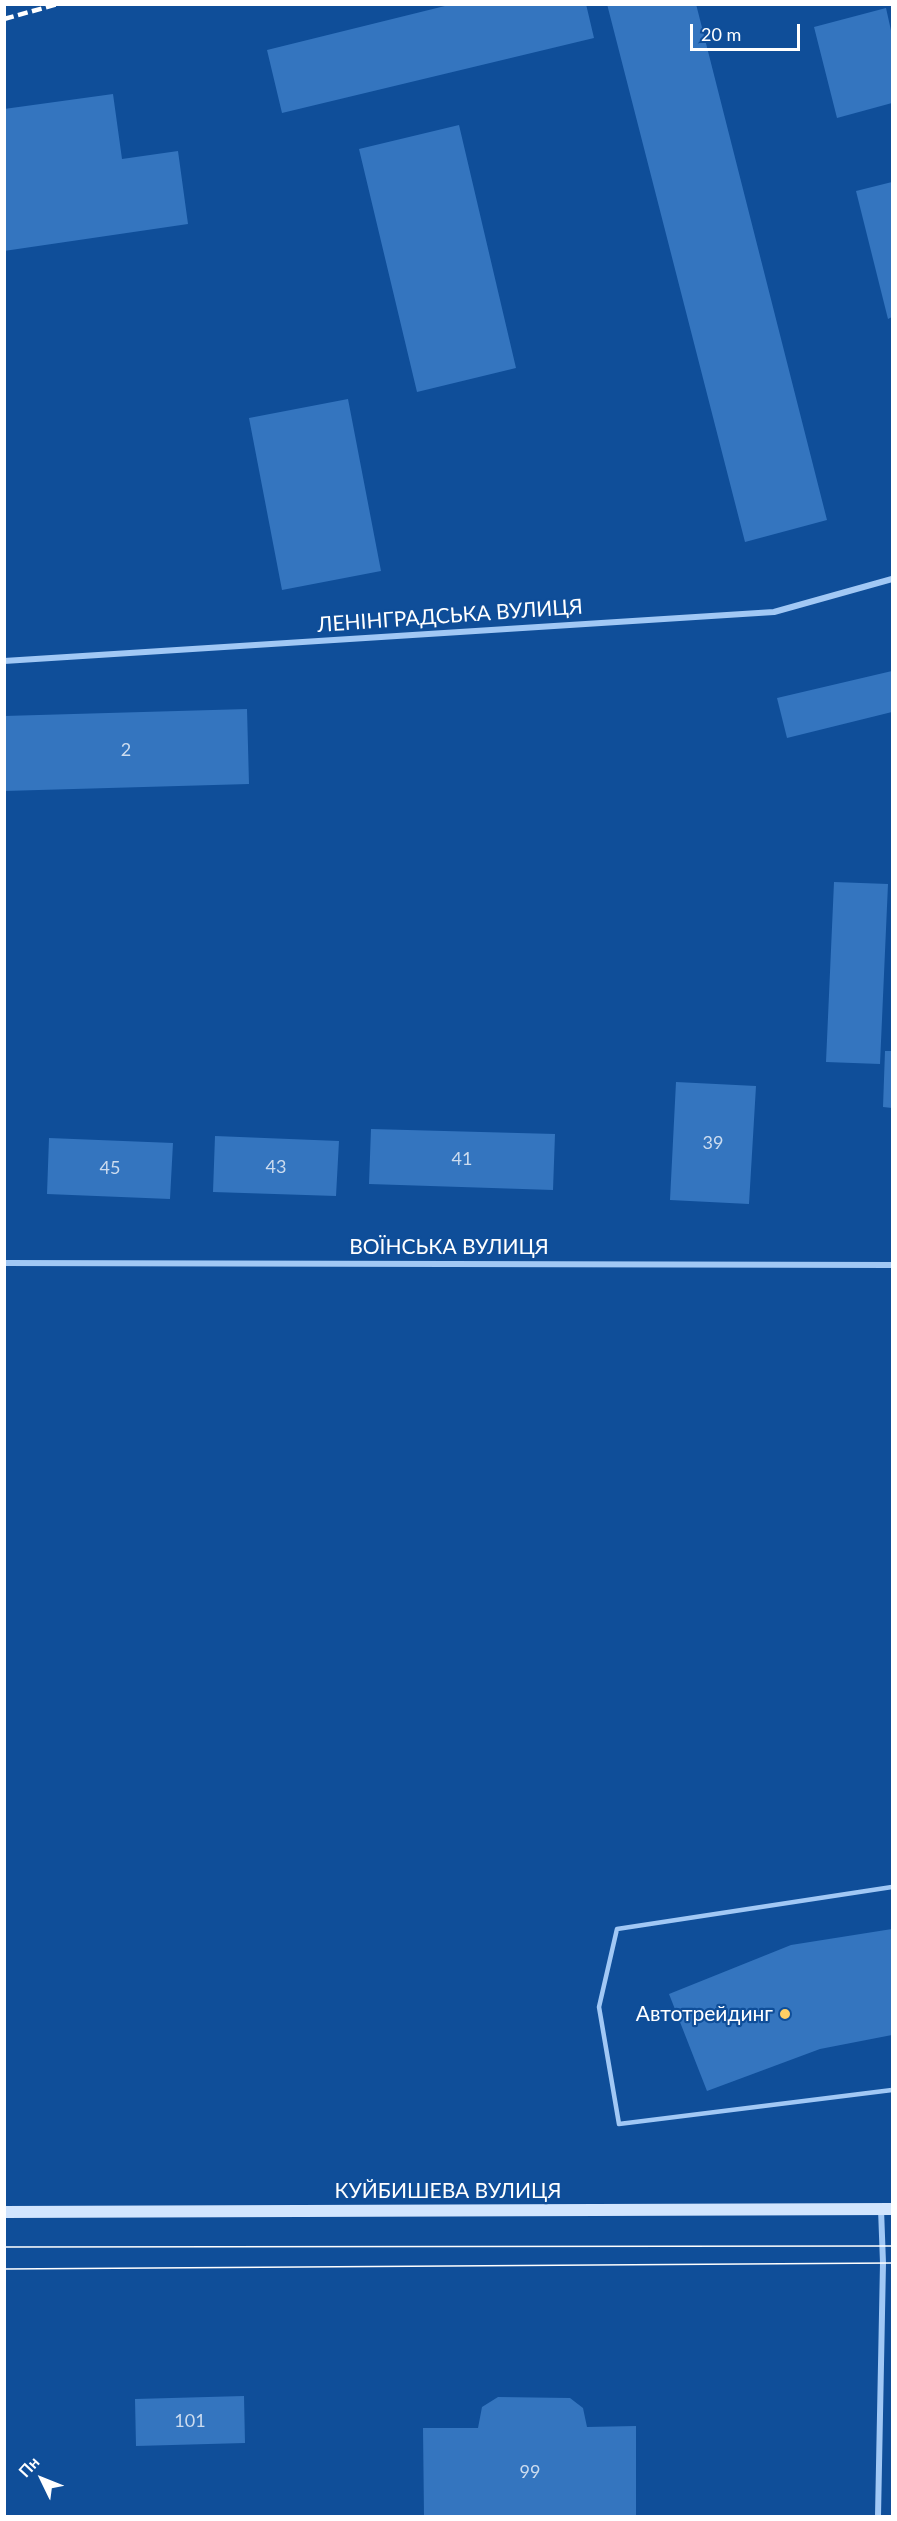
<!DOCTYPE html>
<meta charset="utf-8">
<style>
body{margin:0}
#map{position:relative;width:897px;height:2521px;overflow:hidden;background:#0f4e99;font-family:Lato,sans-serif}
canvas{display:block}
.frame{position:absolute;inset:0;border:6px solid #fff;pointer-events:none}
.north{position:absolute;left:12px;top:2449px;width:60px;height:60px;-webkit-text-stroke:4px #0f4e99;paint-order:stroke;rotate:313deg;font-size:16px;font-weight:700;line-height:24px;text-align:center;color:#fff}
.north::after{content:'';display:block;margin:auto;width:21px;height:27px;background:#fff;clip-path:polygon(50% 0,100% 100%,50% 72%,0 100%)}
.scale{position:absolute;left:690px;top:24px;width:110px;height:27px;box-sizing:border-box;border:3px solid #fff;border-top:0;padding-left:8px;font-size:18px;line-height:21px;white-space:nowrap;color:#fff;-webkit-text-stroke:4px #0f4e99;paint-order:stroke}
</style>
<div id="map">
<canvas width="897" height="2521"></canvas>
<div class="frame"></div>
<div class="north">Пн</div>
<div class="scale">20 m</div>
</div>
<script>
const g = document.querySelector('canvas').getContext('2d');
g.lineJoin = 'round';
function paint(path, color) {
  g.fillStyle = color;
  g.fill(path, 'evenodd');
}
function trace(path, color, width, dash) {
  g.strokeStyle = color;
  g.lineWidth = width;
  g.lineCap = dash ? 'butt' : 'round';
  g.setLineDash(dash || []);
  g.stroke(path);
}
function drawText(font, color, halo, rows, align = 'center') {
  g.font = font + ' Lato,sans-serif';
  g.lineWidth = 4.5;
  g.setLineDash([]);
  g.textBaseline = 'middle';
  g.strokeStyle = halo;
  g.fillStyle = color;
  for (const [text, x, y, turn = 0] of rows) {
    g.save();
    g.translate(x, y);
    g.rotate((+turn || 0) * Math.PI / 180);
    g.textAlign = isNaN(turn) ? turn : align;
    if (halo) g.strokeText(text, 0, 0);
    g.fillText(text, 0, 0);
    g.restore();
  }
}
const building = new Path2D(`
 M453,4H586L594,38L282,113L267,50Z
 M607,4H696L827,520L745,542Z
 M886,8L892,35V103L837,118L814,27Z
 M113,94L122,159L178,151L188,224L4,251V109Z
 M459,125L516,368L417,392L359,149Z
 M892,182V317L888,319L856,191Z
 M348,399L381,571L282,590L249,418Z
 M892,671V712L787,738L777,698Z
 M247,709L249,784L4,791V716Z
 M834,882L888,884L880,1064L826,1062Z
 M885,1051H892V1108L883,1107Z
 M676,1082L756,1086L749,1204L670,1200Z
 M371,1129L555,1134L553,1190L369,1184Z
 M215,1136L339,1141L336,1196L213,1192Z
 M49,1138L173,1143L170,1199L47,1194Z
 M892,1929V2035L820,2049L707,2091L669,1994L791,1945Z
 M244,2396L245,2443L136,2446L135,2399Z
 M498,2397L570,2398L583,2408L587,2427L636,2426V2516H424L423,2428H478L482,2407Z`);
const service = new Path2D(`
 M892,1887L617,1929L599,2007L619,2124L892,2090`);
const minor = new Path2D(`
 M4,661L774,612L892,579
 M4,1263L892,1265
 M878,2516L883,2263L881,2209`);
const secondary = new Path2D(`
 M4,2212L892,2209`);
const tram = new Path2D(`
 M4,2247L892,2246
 M4,2269L892,2263`);
const rail = new Path2D(`
 M4,19L58,4`);
const markers = [
 [785,2014,6,"#ffcf64"]
];
const numberNames = [
 ["2",126,750],
 ["39",713,1143],
 ["41",462,1159],
 ["43",276,1167],
 ["45",110,1168],
 ["101",190,2421],
 ["99",530,2472]
];
const streetNames = [
 ["ЛЕНІНГРАДСЬКА ВУЛИЦЯ",450,616,-4],
 ["ВОЇНСЬКА ВУЛИЦЯ",449,1247],
 ["КУЙБИШЕВА ВУЛИЦЯ",448,2191]
];
const poiNames = [
 ["Автотрейдинг",773,2014]
];
paint(building, '#3475bf');
trace(service, '#a1c8f5', 4.5);
trace(minor, '#a1c8f5', 6);
trace(secondary, '#d1e5fe', 12);
trace(tram, '#fff', 1.5);
trace(rail, '#fff', 4.5, [10, 4.5]);
for (const [x, y, r, color] of markers) {
  const dot = new Path2D();
  dot.arc(x, y, r, 0, 2 * Math.PI);
  g.fillStyle = color;
  g.fill(dot);
  trace(dot, '#0f4e99', 2);
}
drawText('18px', '#ccdcef', null, numberNames);
drawText('21px', '#fff', '#0f4e99', streetNames);
drawText('21px', '#fff', '#0f4e99', poiNames, 'right');
</script>
